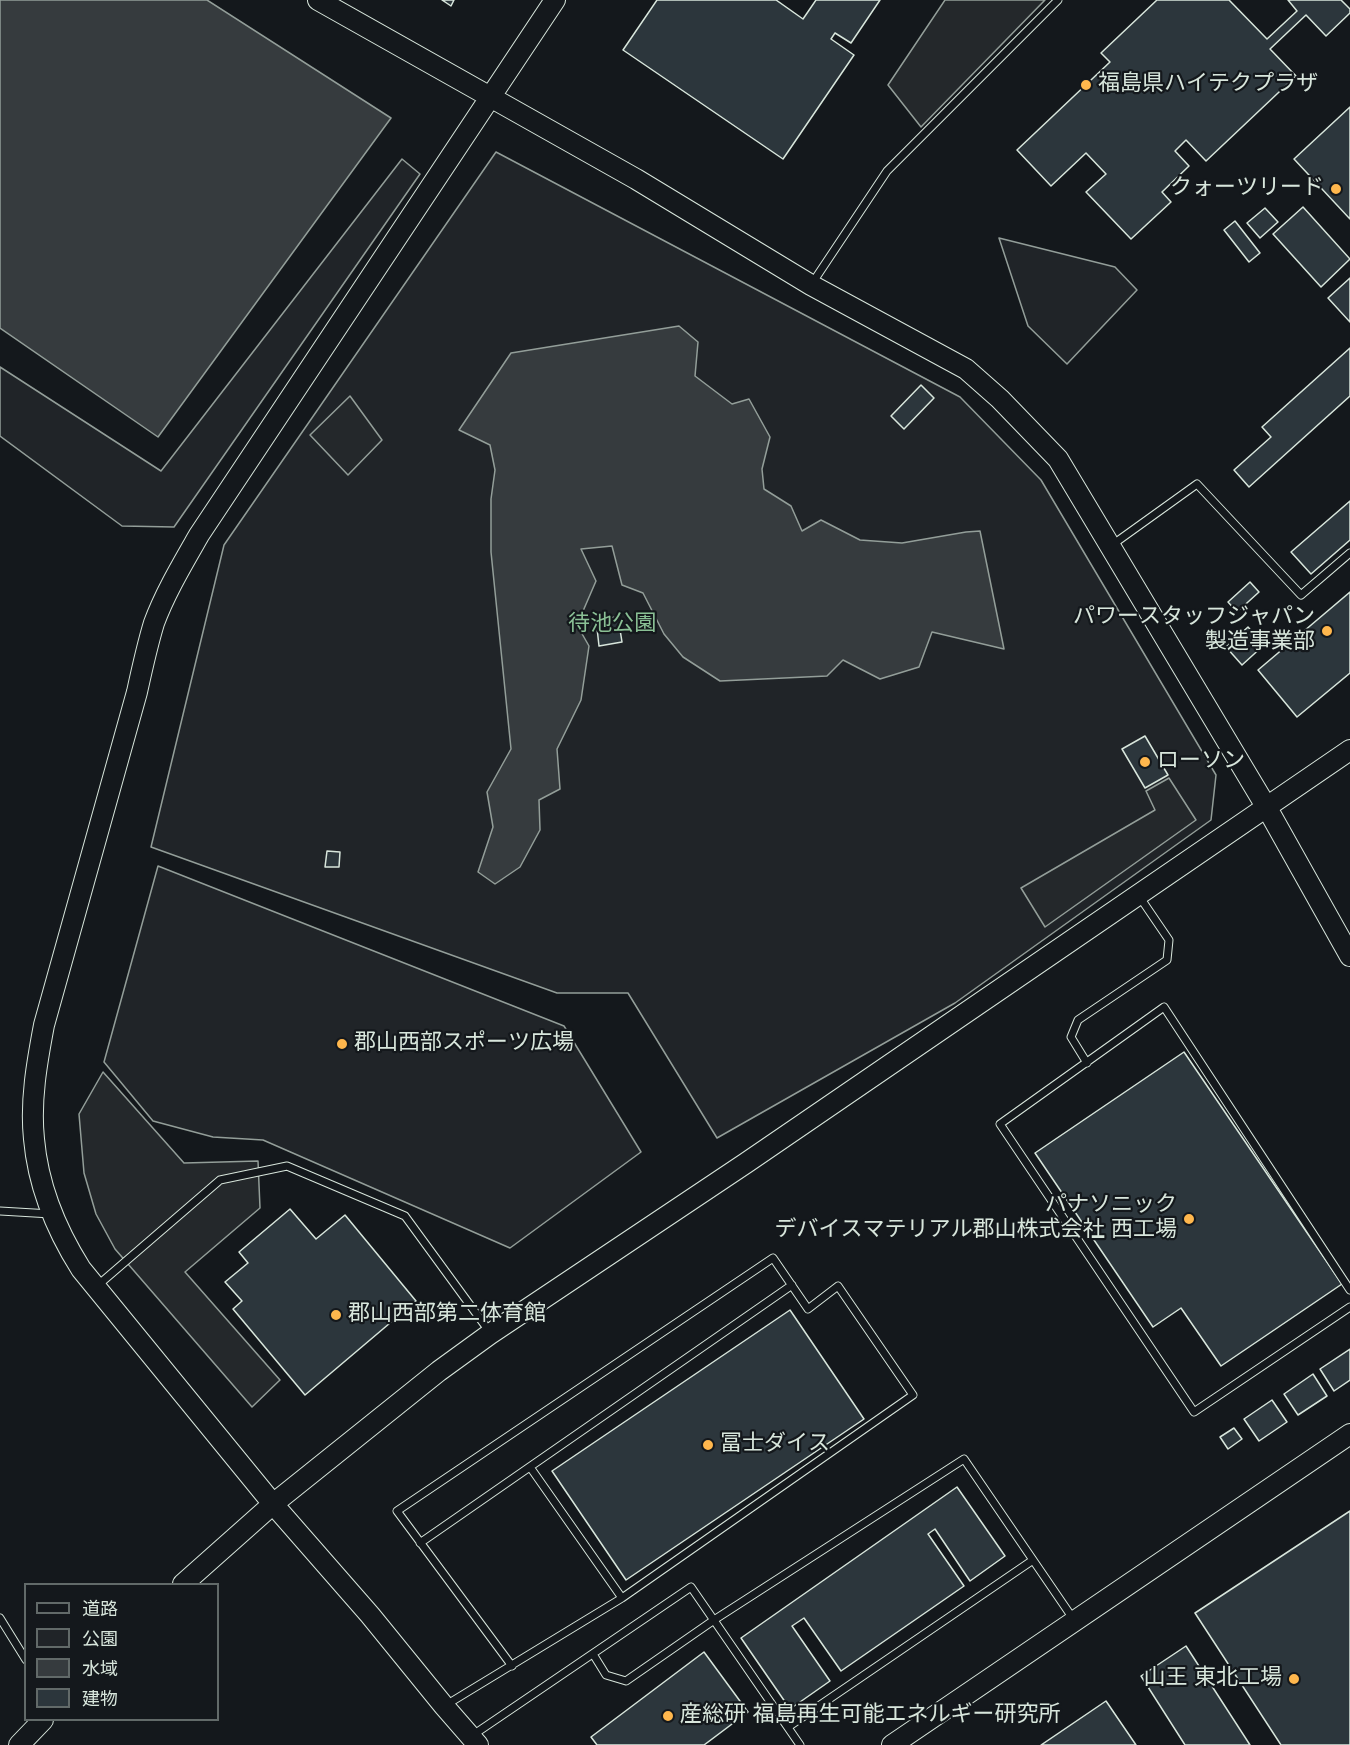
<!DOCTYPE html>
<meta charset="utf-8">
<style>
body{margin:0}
#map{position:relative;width:1350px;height:1745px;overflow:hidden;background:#14181c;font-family:Jost,"Noto Sans JP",sans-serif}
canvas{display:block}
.legend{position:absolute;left:24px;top:1583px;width:195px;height:138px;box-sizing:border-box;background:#14181c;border:2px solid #626a69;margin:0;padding:8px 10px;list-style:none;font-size:18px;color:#d8e6dc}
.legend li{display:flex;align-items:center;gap:12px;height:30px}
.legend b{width:30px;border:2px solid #626a69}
</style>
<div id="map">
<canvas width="1350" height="1745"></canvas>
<ul class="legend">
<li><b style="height:8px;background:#14181c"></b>道路</li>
<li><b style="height:16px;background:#202428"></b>公園</li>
<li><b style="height:16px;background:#363b3e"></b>水域</li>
<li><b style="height:16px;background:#2c363c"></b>建物</li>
</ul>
</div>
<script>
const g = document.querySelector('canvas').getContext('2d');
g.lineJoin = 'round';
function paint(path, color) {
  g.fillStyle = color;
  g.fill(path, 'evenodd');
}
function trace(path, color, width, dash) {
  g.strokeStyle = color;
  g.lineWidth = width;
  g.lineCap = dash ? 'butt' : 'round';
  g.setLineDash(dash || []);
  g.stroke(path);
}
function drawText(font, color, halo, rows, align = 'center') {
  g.font = font + ' Jost,"Noto Sans JP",sans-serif';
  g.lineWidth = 4.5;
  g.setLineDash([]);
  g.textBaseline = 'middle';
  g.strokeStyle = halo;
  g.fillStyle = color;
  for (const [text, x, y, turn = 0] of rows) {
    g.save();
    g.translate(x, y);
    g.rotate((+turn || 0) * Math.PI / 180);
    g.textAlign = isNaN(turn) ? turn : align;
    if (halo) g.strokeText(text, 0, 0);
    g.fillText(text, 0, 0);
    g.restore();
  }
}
const green = new Path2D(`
 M496,152L960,397L1041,480L1216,775L1211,820L955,1003L717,1138L628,993H557L151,847L224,545Z
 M402,159L420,174L174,527L122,526L0,436V367L161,471Z
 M999,238L1115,267L1137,290L1067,364L1028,326Z
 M158,866L564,1026L641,1152L510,1248L263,1140L213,1137L153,1121L104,1062Z`);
const parking = new Path2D(`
 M945,0H1045L921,127L888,85Z
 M350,396L382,440L348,475L310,435Z
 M1169,778L1196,820L1045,927L1021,888L1155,810L1146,791Z
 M103,1072L184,1163L258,1161L260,1208L185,1272L280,1380L252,1407L115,1249L96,1214L84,1173L79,1114Z`);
const water = new Path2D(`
 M0,0H207L391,118L158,437L0,328Z
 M679,326L698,342L695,376L732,404L749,399L770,437L762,469L764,489L791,506L802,531L821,520L860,540L902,543L966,532L980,531L1004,649L932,632L919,667L880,679L843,660L827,676L720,681L683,657L664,634L643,593L622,585L612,546L581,549L596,581L577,625L589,646L581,700L557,749L560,789L539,800L540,830L520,867L495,884L478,872L493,827L487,792L511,749L491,552V499L495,470L490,445L459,430L511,353Z`);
const building = new Path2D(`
 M442,0H454L451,6Z
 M657,0H776L803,19L816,0H880L851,43L835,33L831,39L854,55L783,159L623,50Z
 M1157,0H1229L1267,39L1297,11L1288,0H1341L1350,9V13L1326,36L1306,15L1270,49L1296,76L1206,161L1186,140L1175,151L1189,166L1162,192L1171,202L1131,239L1086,192L1106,174L1086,153L1051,186L1017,150L1110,62L1101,53Z
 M1350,107V219L1294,159Z
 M1303,207L1350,259L1321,287L1273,234Z
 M1265,208L1278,222L1260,238L1247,223Z
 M1235,221L1260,253L1249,262L1224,230Z
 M1350,278V322L1328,298Z
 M1350,348V396L1249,487L1234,470L1271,437L1262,427Z
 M921,385L934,398L904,429L891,416Z
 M1350,501V540L1311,574L1291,552Z
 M1250,582L1259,592L1237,612L1228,602Z
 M1350,592V673L1297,717L1258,670Z
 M618,617L622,642L599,646L596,619Z
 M1248,627L1264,645L1242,665L1226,647Z
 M1145,736L1168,775L1145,788L1122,749Z
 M327,851L340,852L339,867H325Z
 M1184,1052L1342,1284L1221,1366L1181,1308L1153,1327L1035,1153Z
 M290,1209L316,1239L345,1215L416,1301L305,1395L233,1309L242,1301L225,1282L248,1263L239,1252Z
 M790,1310L864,1419L626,1580L552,1471Z
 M1350,1349V1380L1334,1391L1320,1369Z
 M1313,1374L1327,1396L1298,1415L1284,1394Z
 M1272,1400L1287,1422L1259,1441L1244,1419Z
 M1234,1428L1242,1439L1228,1449L1220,1437Z
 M957,1487L1005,1556L970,1581L935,1529L928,1534L964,1586L841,1671L804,1618L792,1626L830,1681L790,1709L741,1638Z
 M1350,1511V1745H1281L1195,1613Z
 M1186,1646L1250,1745H1185L1141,1676Z
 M704,1652L748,1712L704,1745H597L591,1737Z
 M1106,1701L1136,1745H1041Z`);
const lane = new Path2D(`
 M813,282L887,171L1058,0
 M1112,545L1197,484L1301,595L1350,553
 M1087,1063L1071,1037L1078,1020L1167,960L1169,940L1139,896
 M0,1211L51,1214
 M97,1286L220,1180L287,1166L405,1216L489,1331
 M1350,1290L1164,1007L1000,1124L1194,1412L1350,1307
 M530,1467L622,1598
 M420,1543L792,1285
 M0,1618L26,1660
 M593,1654L606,1675L626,1681L714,1620L964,1459L1074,1620
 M446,1705L622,1598L913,1395L838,1286L808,1309L773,1258L397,1511L512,1666
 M788,1727L1033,1560
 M473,1735L691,1587L800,1745`);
const secondary = new Path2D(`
 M318,0L636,179L811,285L966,369L1000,399L1058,459L1267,808L1350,956
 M183,1584L273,1504L439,1371L490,1334L746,1163L1350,750
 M19,1745L43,1720
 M478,1745L444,1706L370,1615L273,1504L81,1269C57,1231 38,1185 34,1139C30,1101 37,1062 44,1025L137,692C142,669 147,646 154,623C165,593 183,563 199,535L555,0
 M892,1745L1350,1434`);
const markers = [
 [1086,85,6,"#ffb74d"],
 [1336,189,6,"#ffb74d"],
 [1327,631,6,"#ffb74d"],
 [1145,762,6,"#ffb74d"],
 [342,1044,6,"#ffb74d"],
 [1189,1219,6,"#ffb74d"],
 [336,1315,6,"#ffb74d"],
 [708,1445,6,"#ffb74d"],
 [1294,1679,6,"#ffb74d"],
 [668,1716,6,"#ffb74d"]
];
const poiNames = [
 ["福島県ハイテクプラザ",1098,85],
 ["クォーツリード",1324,189,"right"],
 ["パワースタッフジャパン",1315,618,"right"],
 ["製造事業部",1315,643,"right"],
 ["ローソン",1157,762],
 ["郡山西部スポーツ広場",354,1044],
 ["パナソニック",1177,1206,"right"],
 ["デバイスマテリアル郡山株式会社 西工場",1177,1231,"right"],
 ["郡山西部第二体育館",348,1315],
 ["冨士ダイス",720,1445],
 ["山王 東北工場",1282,1679,"right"],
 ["産総研 福島再生可能エネルギー研究所",680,1716]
];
const parkNames = [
 ["待池公園",612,625]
];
paint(green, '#202428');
trace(green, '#939e99', 1.5);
paint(parking, '#24282b');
trace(parking, '#939e99', 1.5);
paint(water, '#363b3e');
trace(water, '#939e99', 1.5);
paint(building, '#2c363c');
trace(building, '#d8e6dc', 1.5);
trace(lane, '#d8e6dc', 9);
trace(secondary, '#d8e6dc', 22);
trace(lane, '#14181c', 7);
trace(secondary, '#14181c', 20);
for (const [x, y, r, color] of markers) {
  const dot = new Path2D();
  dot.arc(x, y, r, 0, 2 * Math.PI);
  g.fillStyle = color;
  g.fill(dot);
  trace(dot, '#14181c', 2);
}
drawText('22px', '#d8e6dc', '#14181c', poiNames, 'left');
drawText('22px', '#8ac095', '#14181c', parkNames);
</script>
